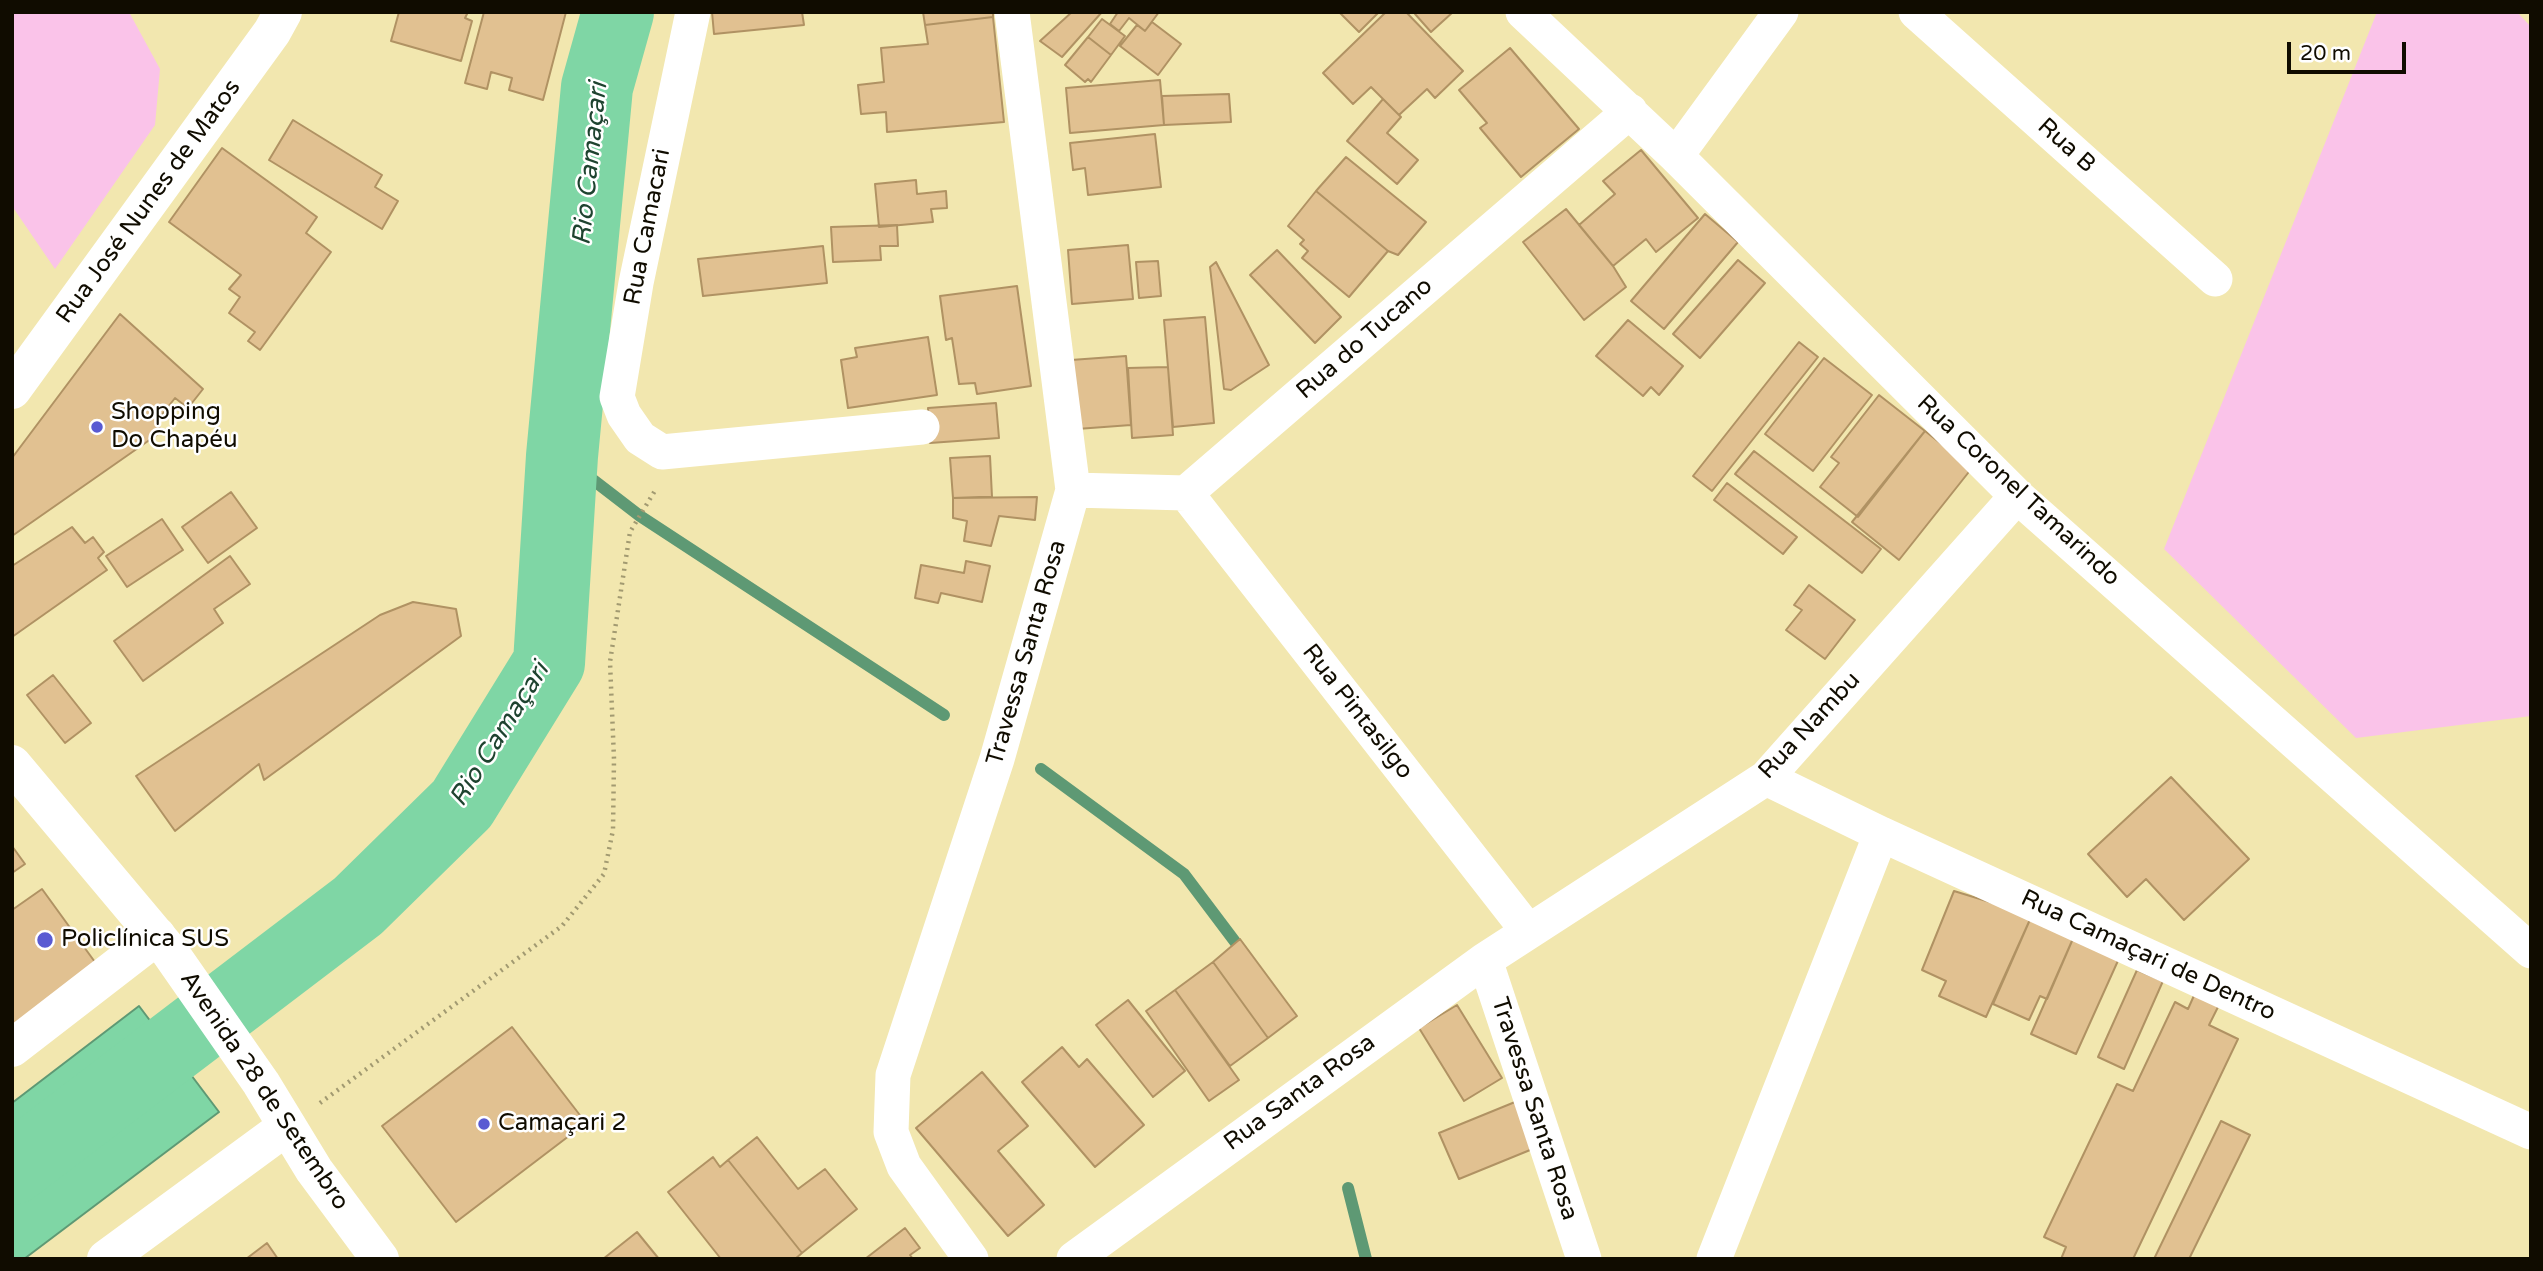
<!DOCTYPE html>
<meta charset="utf-8">
<style>
body{margin:0}
#map{position:relative;width:2543px;height:1271px;overflow:hidden;background:#f2e7af;font-family:"Varela Round",sans-serif}
canvas{display:block}
.frame{position:absolute;inset:0;border:14px solid #100c00;pointer-events:none}
.scale{position:absolute;left:2287px;top:42px;width:119px;height:32px;box-sizing:border-box;border:4px solid #100c00;border-top:0;padding-left:9px;font-size:21px;line-height:24px;white-space:nowrap;color:#100c00;-webkit-text-stroke:5px #fff;paint-order:stroke}
</style>
<div id="map">
<canvas width="2543" height="1271"></canvas>
<div class="frame"></div>
<div class="scale">20 m</div>
</div>
<script>
const g = document.querySelector('canvas').getContext('2d');
g.lineJoin = 'round';
function paint(path, color) {
  g.fillStyle = color;
  g.fill(path, 'evenodd');
}
function trace(path, color, width, dash) {
  g.strokeStyle = color;
  g.lineWidth = width;
  g.lineCap = dash ? 'butt' : 'round';
  g.setLineDash(dash || []);
  g.stroke(path);
}
function drawText(font, color, halo, rows, align = 'center') {
  g.font = font + ' "Varela Round",sans-serif';
  g.lineWidth = 5;
  g.setLineDash([]);
  g.textBaseline = 'middle';
  g.strokeStyle = halo;
  g.fillStyle = color;
  for (const [text, x, y, turn = 0] of rows) {
    g.save();
    g.translate(x, y);
    g.rotate((+turn || 0) * Math.PI / 180);
    g.textAlign = isNaN(turn) ? turn : align;
    if (halo) g.strokeText(text, 0, 0);
    g.fillText(text, 0, 0);
    g.restore();
  }
}
const green = new Path2D(`
 M12,12H129L160,69L155,125L55,269L12,206Z
 M2377,12H2517L2531,27V716L2356,738L2164,549Z`);
const water = new Path2D(`
 M139,1006L219,1112L24,1259H12V1103Z`);
const stream = new Path2D(`
 M562,456L640,516L944,715
 M1041,769L1184,874L1245,955
 M1348,1188L1366,1259`);
const river = new Path2D(`
 M12,1169L358,906L462,804L549,663L562,456L597,87L618,12`);
const building = new Path2D(`
 M399,12H468L465,18L472,21L461,61L391,41Z
 M484,12H566L543,100L509,90L512,78L491,72L487,89L465,83Z
 M712,12H802L804,25L714,34Z
 M923,12H993V17L925,25Z
 M1072,12H1102L1062,57L1040,41Z
 M1118,12H1159L1145,31L1129,18L1119,31L1110,24Z
 M1339,12H1379L1359,32Z
 M1386,12H1406L1463,71L1435,98L1427,89L1399,115L1371,87L1353,104L1323,73Z
 M1416,12H1453L1431,32L1415,14Z
 M993,17L1004,122L887,132L886,112L861,114L858,85L884,82L881,48L928,44L925,25Z
 M1102,19L1125,36L1111,55L1088,37Z
 M1152,22L1181,44L1158,75L1120,46L1137,25L1145,31Z
 M1088,37L1111,55L1091,82L1088,79L1085,82L1065,65Z
 M1510,48L1579,129L1521,177L1480,128L1487,123L1459,90Z
 M1160,80L1164,125L1070,133L1066,88Z
 M1229,94L1231,122L1164,125L1162,96Z
 M1383,99L1401,117L1387,133L1418,160L1397,184L1347,141Z
 M293,120L382,175L375,187L398,201L382,229L269,160Z
 M1155,134L1161,187L1088,195L1085,168L1073,170L1070,143Z
 M222,148L317,217L306,233L331,252L260,350L248,341L255,332L229,313L240,297L229,289L241,275L169,222Z
 M1641,150L1698,218L1656,252L1646,239L1613,266L1579,225L1615,194L1603,181Z
 M1346,157L1426,222L1398,255L1388,251L1316,191Z
 M916,180L917,194L946,191L947,208L931,209L933,222L879,227L875,184Z
 M1316,191L1388,251L1349,297L1302,258L1308,251L1300,244L1304,240L1288,226Z
 M1566,209L1613,266L1626,287L1584,320L1523,242Z
 M1705,214L1738,242L1664,329L1631,301Z
 M897,225L898,246H880L881,260L833,262L831,227Z
 M1128,245L1133,299L1072,304L1068,250Z
 M823,246L827,283L703,296L698,259Z
 M1277,250L1341,317L1315,343L1250,275Z
 M1738,260L1765,283L1700,358L1673,334Z
 M1158,261L1161,296L1139,298L1136,262Z
 M1216,262L1269,365L1231,390L1224,389L1210,267Z
 M1017,286L1031,386L977,394L975,383L959,384L952,338L946,340L940,296Z
 M120,314L203,389L188,408L175,398L157,421L161,432L12,536V458Z
 M1205,317L1214,423L1173,427L1164,320Z
 M1628,320L1683,366L1659,395L1651,387L1643,396L1596,356Z
 M928,337L937,395L848,408L841,360L857,357L855,348Z
 M1799,342L1818,357L1712,491L1693,476Z
 M1126,356L1131,425L1077,429L1071,360Z
 M1824,358L1872,395L1813,471L1765,434Z
 M1168,367L1173,435L1132,438L1128,368Z
 M1879,395L1925,431L1858,517L1820,487L1839,463L1831,457Z
 M996,403L999,438L930,443L928,408Z
 M1925,431L1972,468L1899,560L1852,522Z
 M1754,451L1881,549L1862,573L1735,474Z
 M990,456L992,497L953,498L950,458Z
 M1727,483L1797,537L1783,554L1714,500Z
 M231,492L257,528L208,563L182,527Z
 M1037,497L1035,520L999,516L991,546L964,541L967,521L953,518V498Z
 M162,519L183,550L127,587L106,556Z
 M72,527L85,543L93,537L104,552L98,558L107,570L12,637V566Z
 M230,556L250,584L214,609L223,623L143,681L114,641Z
 M966,561L990,566L982,602L941,593L938,603L915,598L921,565L964,573Z
 M1809,585L1855,620L1825,659L1786,630L1802,610L1794,605Z
 M413,602L456,609L461,636L264,780L259,764L175,831L136,776L380,615Z
 M53,675L91,723L65,743L27,695Z
 M2171,777L2249,859L2184,920L2146,879L2127,897L2088,854Z
 M12,846L25,864L12,873Z
 M42,889L100,969L12,1037V910Z
 M1954,891L2032,915L1986,1017L1939,996L1946,981L1922,970Z
 M2032,915L2075,934L2047,999L2040,996L2029,1020L1993,1004Z
 M2075,934L2121,954L2076,1054L2031,1034Z
 M1240,939L1297,1016L1268,1038L1213,962Z
 M1213,962L1268,1038L1230,1066L1175,990Z
 M2137,970L2163,981L2124,1069L2098,1057Z
 M1175,990L1239,1080L1209,1101L1146,1011Z
 M2196,991L2220,1003L2209,1025L2238,1039L2133,1259H2061L2066,1247L2044,1237L2117,1084L2133,1091L2175,1002L2188,1009Z
 M1128,1000L1185,1071L1153,1097L1096,1025Z
 M1457,1005L1502,1078L1464,1101L1419,1028Z
 M512,1027L586,1123L456,1222L382,1126Z
 M1062,1047L1079,1067L1087,1059L1144,1125L1095,1167L1022,1082Z
 M982,1072L1028,1126L998,1151L1044,1205L1008,1236L916,1128Z
 M1515,1102L1535,1148L1459,1179L1439,1133Z
 M2221,1121L2250,1135L2189,1259H2154Z
 M757,1137L798,1189L825,1169L857,1209L802,1253L728,1160Z
 M713,1157L720,1167L728,1160L802,1253L795,1259H721L668,1192Z
 M905,1228L920,1248L910,1255L913,1259H865Z
 M637,1232L659,1259H603Z
 M267,1243L278,1259H246Z`);
const path = new Path2D(`
 M320,1103L562,926L604,874L613,830L614,759L610,662L630,532L656,489`);
const minor = new Path2D(`
 M693,12L636,283L617,397L624,415L640,438L662,452L922,427
 M1523,12L1676,156L2017,496L2531,951
 M1916,12L2215,279
 M1676,156L1781,12
 M1073,490L1186,493L1630,111
 M1186,493L1528,931
 M1766,778L1881,834L2531,1132
 M1485,960L1584,1259
 M971,1259L904,1166L891,1132L893,1075L997,759L1073,490L1012,12
 M1074,1259L1485,960L1766,778L2017,496
 M1714,1259L1881,834`);
const tertiary = new Path2D(`
 M12,390L272,32L283,12
 M12,1048L157,936
 M106,1259L286,1127`);
const primary = new Path2D(`
 M12,764L169,951L261,1083L314,1170L380,1259`);
const markers = [
 [97,427,7,"#595ad2"],
 [45,940,9,"#595ad2"],
 [484,1124,7,"#595ad2"]
];
const streetNames = [
 ["Rua B",2066,146,42],
 ["Rua José Nunes de Matos",149,202,-54],
 ["Rua Camacari",648,227,-79],
 ["Rua do Tucano",1365,339,-41],
 ["Rua Coronel Tamarindo",2018,491,43],
 ["Travessa Santa Rosa",1027,653,-74],
 ["Rua Pintasilgo",1357,712,52],
 ["Rua Nambu",1810,726,-47],
 ["Rua Camaçari de Dentro",2148,956,25],
 ["Avenida 28 de Setembro",264,1091,56],
 ["Rua Santa Rosa",1300,1093,-36],
 ["Travessa Santa Rosa",1534,1109,72]
];
const poiNames = [
 ["Shopping",111,413],
 ["Do Chapéu",111,441],
 ["Policlínica SUS",61,940],
 ["Camaçari 2",498,1124]
];
const waterNames = [
 ["Rio Camaçari",591,164,-84],
 ["Rio Camaçari",500,735,-58]
];
paint(green, '#fac3e9');
paint(water, '#7fd6a5');
trace(water, '#5e9974', 2);
trace(stream, '#5e9974', 12);
trace(river, '#7fd6a5', 72);
paint(building, '#e1c191');
trace(building, '#b09263', 2);
trace(path, '#a29a71', 4.5, [2, 5]);
trace(minor, '#fff', 35);
trace(tertiary, '#fff', 38);
trace(primary, '#fff', 38);
for (const [x, y, r, color] of markers) {
  const dot = new Path2D();
  dot.arc(x, y, r, 0, 2 * Math.PI);
  g.fillStyle = color;
  g.fill(dot);
  trace(dot, '#fff', 2.5);
}
drawText('24px', '#100c00', '#fff', streetNames);
drawText('24px', '#100c00', '#fff', poiNames, 'left');
drawText('italic 26px', '#1e432f', '#fff', waterNames);
</script>
